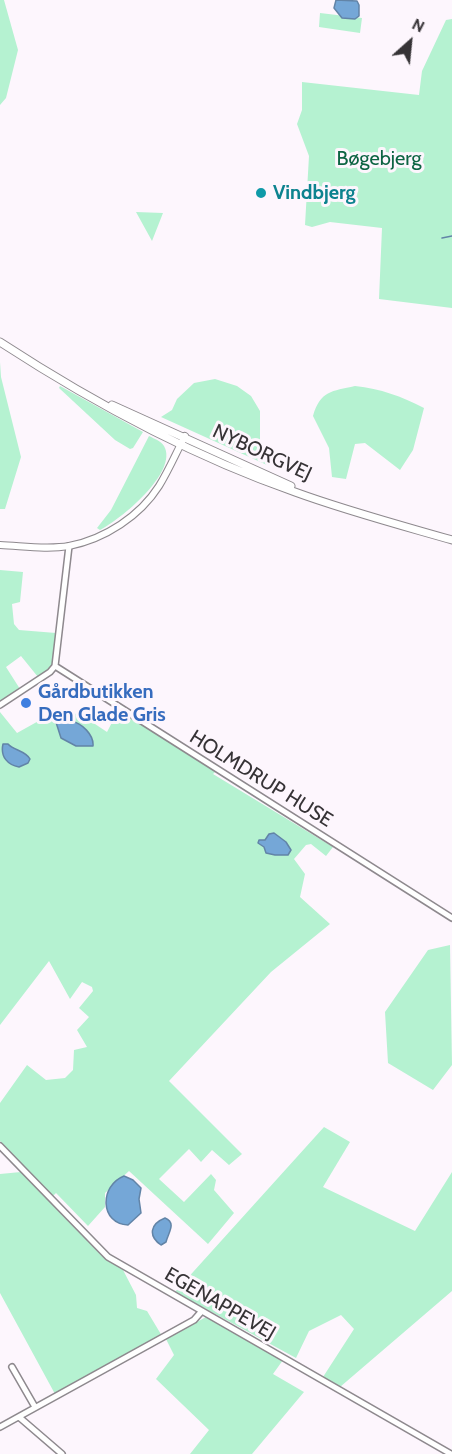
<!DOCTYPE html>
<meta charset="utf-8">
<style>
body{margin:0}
#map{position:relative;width:452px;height:1454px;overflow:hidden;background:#fdf6fd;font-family:Cabin,sans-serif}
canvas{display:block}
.north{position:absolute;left:380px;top:12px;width:60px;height:60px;-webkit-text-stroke:4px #fdf6fd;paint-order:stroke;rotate:27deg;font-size:16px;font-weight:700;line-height:24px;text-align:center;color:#363336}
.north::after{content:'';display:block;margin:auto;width:21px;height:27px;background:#363336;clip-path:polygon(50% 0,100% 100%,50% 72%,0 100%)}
</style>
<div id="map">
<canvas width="452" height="1454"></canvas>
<div class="north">N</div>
</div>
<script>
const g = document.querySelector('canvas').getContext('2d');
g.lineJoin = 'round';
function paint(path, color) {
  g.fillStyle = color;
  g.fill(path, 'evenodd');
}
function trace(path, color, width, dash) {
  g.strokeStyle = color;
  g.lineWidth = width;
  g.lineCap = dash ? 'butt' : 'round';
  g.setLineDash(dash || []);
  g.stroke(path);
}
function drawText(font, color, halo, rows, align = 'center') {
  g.font = font + ' Cabin,sans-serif';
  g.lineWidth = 6;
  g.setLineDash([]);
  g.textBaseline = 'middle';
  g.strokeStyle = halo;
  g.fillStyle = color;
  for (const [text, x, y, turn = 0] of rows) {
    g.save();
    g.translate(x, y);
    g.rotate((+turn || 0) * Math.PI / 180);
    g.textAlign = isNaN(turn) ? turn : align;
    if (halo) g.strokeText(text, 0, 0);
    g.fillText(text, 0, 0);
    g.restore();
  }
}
const green = new Path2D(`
 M0,0H4L18,50L6,98L0,105Z
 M320,13L362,18L360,33L319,27Z
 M452,19V308L379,299L382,228L330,222L312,227L305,225L309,156L297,124L302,110V82L419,95L422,71L446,20Z
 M136,212L163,213L152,241Z
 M0,362L1,377L21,457L5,509H0Z
 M215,379L237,386L251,396L260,411V448L267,465L161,417L172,410L177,399L194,383Z
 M60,386L143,432L133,448L130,449L115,440L59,388Z
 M355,386C381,389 401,396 424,408L413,450L400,470L365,443L355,444L346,479L332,477L329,448L313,416C320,391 332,391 355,386Z
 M149,436C155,439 161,441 164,446C179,472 120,520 100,530L97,528L111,510Z
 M0,570L23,572L20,602L12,604L14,624L19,630L56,633C55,656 59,663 38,677L21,656L6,667L20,689L0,702Z
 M60,709L83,716L107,732L119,709L216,771L213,774L333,847L326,856L311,844L306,845L294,859L305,874L300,897L330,924L271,972L169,1081L242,1154L229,1165L212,1150L201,1162L189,1149L159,1179L184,1202L211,1174L216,1180L214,1190L234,1213L208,1244L129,1171L105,1193V1207L88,1226L56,1193L52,1197L0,1141V1103L27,1065L46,1080L65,1078L73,1070L74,1050L87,1047L77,1030L89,1017L79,1008L93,991L92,987L82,982L70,999L49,961L0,1025V712L17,733Z
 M450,945L452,1065L433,1090L388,1063L385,1012L428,950Z
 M324,1127L350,1142L323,1187L415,1231L452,1172V1291L340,1387L323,1377L354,1329L341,1315L309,1331L296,1358L175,1292Z
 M21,1172L102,1256L123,1270L136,1295L137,1308L147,1311L162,1336L55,1394L0,1293V1174Z
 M206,1317L283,1360L273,1374L304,1392L252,1454H190L209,1430L156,1379L174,1355L166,1339Z`);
const water = new Path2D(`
 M336,0L357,1L359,5V16L355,19L342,18L334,8Z
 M58,712L69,715L71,721C82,723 94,735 93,746H76L61,738L54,716Z
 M3,744H8C13,750 26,751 30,759L28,763L19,767C8,765 0,757 3,744Z
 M274,833L286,842L291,850L288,855H275L266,853L264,847L258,843L259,840H265L269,834Z
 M124,1176L133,1180L141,1188L139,1199L141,1213L128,1225C100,1224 99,1186 124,1176Z
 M165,1218C177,1223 168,1233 166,1242L161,1245C148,1236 150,1224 165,1218Z`);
const stream = new Path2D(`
 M442,238L452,236`);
const minor = new Path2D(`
 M55,666L452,918
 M0,705L50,672L55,666L69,546
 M0,1146L108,1257L451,1454
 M12,1367L35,1407
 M19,1417L62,1454
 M0,1427L194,1320L201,1312`);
const tertiary = new Path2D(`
 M0,545C23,546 47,550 69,546C105,539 140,516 159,486C169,470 176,453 185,436`);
const secondary = new Path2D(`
 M0,342C92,402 192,456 295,492C347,511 400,525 452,540
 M112,405L291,486`);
const markers = [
 [261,193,6,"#0f9aa8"],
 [26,703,6,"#3f7fe0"]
];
const parkNames = [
 ["Bøgebjerg",379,159]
];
const cultureNames = [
 ["Vindbjerg",273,193]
];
const streetNames = [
 ["NYBORGVEJ",262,453,25],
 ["HOLMDRUP HUSE",261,779,32],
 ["EGENAPPEVEJ",220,1304,30]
];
const shopNames = [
 ["Gårdbutikken",38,692],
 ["Den Glade Gris",38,715]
];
paint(green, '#b5f2d1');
paint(water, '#75a7d7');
trace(water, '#6284a7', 1.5);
trace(stream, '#6284a7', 1.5);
trace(minor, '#8e898e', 8);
trace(tertiary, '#8e898e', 8);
trace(secondary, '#8e898e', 9);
trace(minor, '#fff', 5);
trace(tertiary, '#fff', 6);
trace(secondary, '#fff', 7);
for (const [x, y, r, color] of markers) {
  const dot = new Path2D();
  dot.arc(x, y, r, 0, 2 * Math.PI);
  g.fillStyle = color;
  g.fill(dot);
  trace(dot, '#fdf6fd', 2);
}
drawText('20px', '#0d6443', '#fdf6fd', parkNames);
drawText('bold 20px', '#0d838f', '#fdf6fd', cultureNames, 'left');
drawText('20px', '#363336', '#fdf6fd', streetNames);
drawText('bold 20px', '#366cbe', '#fdf6fd', shopNames, 'left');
</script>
